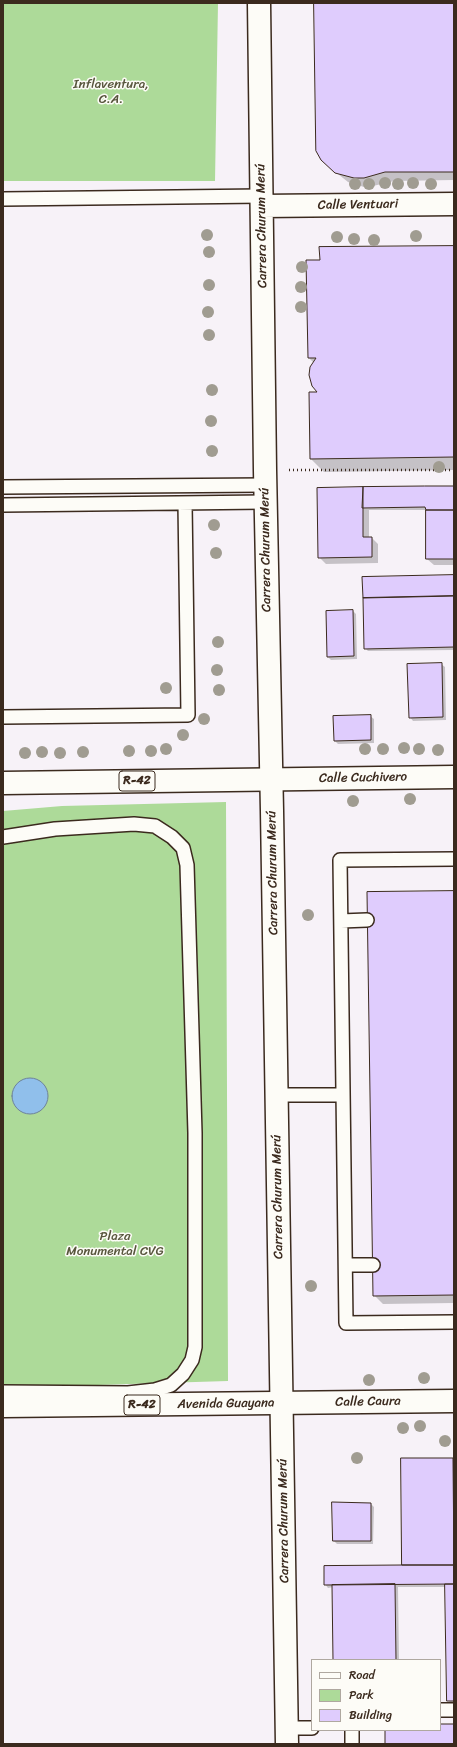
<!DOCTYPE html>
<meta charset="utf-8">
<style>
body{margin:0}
#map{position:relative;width:457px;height:1747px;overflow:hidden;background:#f7f2f8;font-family:Sriracha,sans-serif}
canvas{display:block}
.frame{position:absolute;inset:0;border:4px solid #3b2a1e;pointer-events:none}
.legend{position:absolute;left:311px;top:1659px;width:130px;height:72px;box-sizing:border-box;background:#fdfcf7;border:1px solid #afa8a0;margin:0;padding:5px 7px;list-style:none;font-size:12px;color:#3b2a1e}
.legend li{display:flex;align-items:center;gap:8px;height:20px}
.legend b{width:20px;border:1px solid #afa8a0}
</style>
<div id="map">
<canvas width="457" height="1747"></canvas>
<div class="frame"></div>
<ul class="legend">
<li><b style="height:5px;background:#fdfcf7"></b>Road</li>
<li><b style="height:11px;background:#adda99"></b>Park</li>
<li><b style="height:11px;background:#dfccfd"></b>Building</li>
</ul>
</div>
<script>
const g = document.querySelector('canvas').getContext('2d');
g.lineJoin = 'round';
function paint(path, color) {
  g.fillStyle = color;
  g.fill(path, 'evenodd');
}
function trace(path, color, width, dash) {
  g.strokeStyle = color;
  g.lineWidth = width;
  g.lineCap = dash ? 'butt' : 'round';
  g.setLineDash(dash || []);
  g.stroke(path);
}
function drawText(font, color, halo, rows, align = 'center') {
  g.font = font + ' Sriracha,sans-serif';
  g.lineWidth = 3;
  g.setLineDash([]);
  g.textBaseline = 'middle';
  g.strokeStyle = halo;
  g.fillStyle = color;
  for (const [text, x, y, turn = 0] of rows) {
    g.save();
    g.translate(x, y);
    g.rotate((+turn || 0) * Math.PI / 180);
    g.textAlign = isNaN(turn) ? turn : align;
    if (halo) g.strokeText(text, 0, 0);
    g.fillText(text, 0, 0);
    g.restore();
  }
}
const green = new Path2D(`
 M3,3H218L215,181H3Z
 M226,802L228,1381L33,1387L3,1384V811L62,806Z`);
const water = new Path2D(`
 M12 1096a18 18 0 1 1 36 0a18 18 0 1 1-36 0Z`);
const shadow = new Path2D(`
 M315,3H454V180L394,181L373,186L364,187L348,182L323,162Z
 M454,247V470L324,472L311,459L319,393L314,363L309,358L321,261Z
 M454,487V565H434L427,559V510H369V538H372L378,544V563L326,564L319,557L318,489Z
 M454,576V650L368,651L365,648Z
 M353,611L356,614L357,659L331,660L328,657Z
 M441,664L445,667L446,720L413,721L410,717Z
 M370,716L374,719V743L338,744L335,741Z
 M454,892V1303L383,1304L374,1295Z
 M402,1459L454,1460V1703H451L448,1700L446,1587H398L399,1660H334L333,1587L328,1588L325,1584L403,1566Z
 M371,1504L374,1507L373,1544H337L334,1541Z`);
const building = new Path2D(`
 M314,3H454V172H385L364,178H354L335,173L321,160L316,151Z
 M454,246V457L310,459L309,392H317L312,386L309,375L310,367L316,358H308L306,260H320L319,247Z
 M425,486H454V510H426L425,507L362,508L363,487Z
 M363,487V537H372V557L318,558L317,488Z
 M426,510H454V559H426Z
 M454,575V596L363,598L362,577Z
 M454,596V647L364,649L363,598Z
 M353,610L354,656L327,657L326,611Z
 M442,663L443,717L409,718L407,664Z
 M371,715V740L334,741L333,716Z
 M454,891V1295L373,1296L367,892Z
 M401,1458H453L454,1565H402Z
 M332,1502L371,1503V1541H333Z
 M402,1565H454V1584L324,1585V1566Z
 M395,1584L396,1660H333L332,1585Z
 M445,1584H454V1701H447Z
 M440,1724H454V1744H385V1730H440Z`);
const path = new Path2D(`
 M289,470H454`);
const lane = new Path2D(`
 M3,199L262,196
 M3,487L265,485
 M3,505L265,502
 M3,717L188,715L185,503
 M3,837L55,829L134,824L155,826L172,837L183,848L187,865L195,1133V1347L192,1360L183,1374L171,1385L155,1390L128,1393L3,1392
 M454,859L340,860L346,1323L454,1322
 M341,921L367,920
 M277,1095H343
 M346,1265H373
 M440,1710H454
 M287,1728H312
 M352,1744V1730`);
const street = new Path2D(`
 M259,3L265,470L272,811L287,1744
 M262,206L454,204`);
const primary = new Path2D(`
 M3,783L454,777
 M3,1406L454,1401`);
const trees = [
 [385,183],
 [413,183],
 [355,184],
 [369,184],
 [398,184],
 [431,184],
 [207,235],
 [416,236],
 [337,237],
 [354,239],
 [374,240],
 [209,252],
 [302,267],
 [209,285],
 [301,287],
 [301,307],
 [208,312],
 [209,335],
 [212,390],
 [211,421],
 [212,451],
 [439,467],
 [214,525],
 [216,553],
 [218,642],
 [217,670],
 [166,688],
 [219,690],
 [204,719],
 [183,735],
 [404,748],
 [166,749],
 [365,749],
 [383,749],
 [419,749],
 [438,750],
 [129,751],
 [151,751],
 [42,752],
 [83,752],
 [25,753],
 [60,753],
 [410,799],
 [353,801],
 [308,915],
 [311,1286],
 [424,1378],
 [369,1380],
 [420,1426],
 [403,1428],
 [445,1441],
 [357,1458]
];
const shields = [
 [137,781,36],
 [142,1405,36]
];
const shieldNames = [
 ["R-42",137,781],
 ["R-42",142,1405]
];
const parkNames = [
 ["Inflaventura,",111,85],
 ["C.A.",111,100],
 ["Plaza",115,1237],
 ["Monumental CVG",115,1252]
];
const streetNames = [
 ["Calle Ventuari",358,205,-1],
 ["Carrera Churum Merú",262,226,-91],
 ["Carrera Churum Merú",266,550,-91],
 ["Calle Cuchivero",363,778,-1],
 ["Carrera Churum Merú",273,873,-91],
 ["Carrera Churum Merú",278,1197,-91],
 ["Calle Caura",368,1402,-1],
 ["Avenida Guayana",226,1404,-1],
 ["Carrera Churum Merú",284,1521,-91]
];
paint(green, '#adda99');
paint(water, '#90bfeb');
trace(water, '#6e8399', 1);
paint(shadow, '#0003');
paint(building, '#dfccfd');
trace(building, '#3b2a1e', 1);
trace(lane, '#3b2a1e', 16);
trace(street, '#3b2a1e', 25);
trace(primary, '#3b2a1e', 25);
trace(path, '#3b2a1e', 2.5, [1, 3]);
trace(lane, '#fdfcf7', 13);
trace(street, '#fdfcf7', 22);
trace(primary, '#fdfcf7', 22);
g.fillStyle = '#a09c91';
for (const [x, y] of trees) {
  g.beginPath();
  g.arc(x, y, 6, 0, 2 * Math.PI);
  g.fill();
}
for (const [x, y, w] of shields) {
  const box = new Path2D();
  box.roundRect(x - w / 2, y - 10, w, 20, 3);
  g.fillStyle = '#fdfcf7';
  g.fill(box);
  trace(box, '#3b2a1e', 1);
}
drawText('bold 12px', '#3b2a1e', null, shieldNames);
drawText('13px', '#58563d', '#fdfcf7', parkNames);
drawText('13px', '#3b2a1e', '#fdfcf7', streetNames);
</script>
